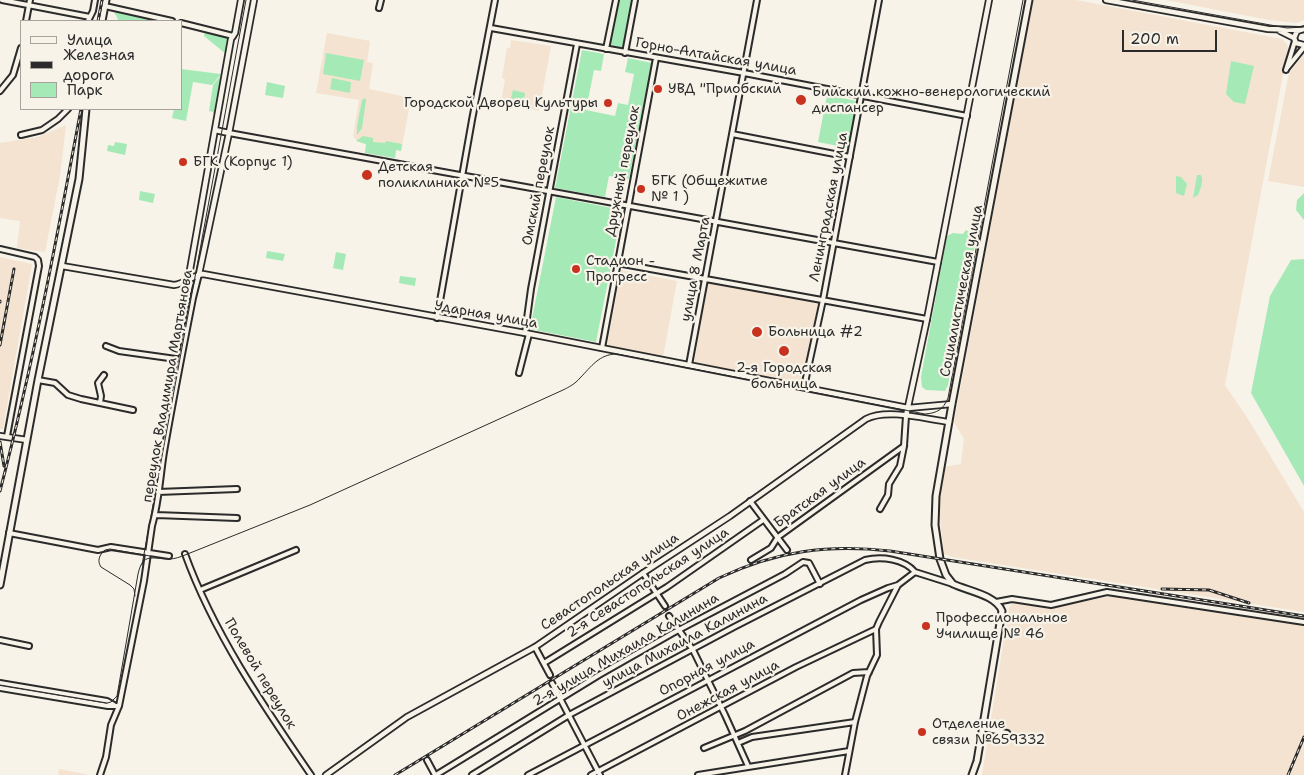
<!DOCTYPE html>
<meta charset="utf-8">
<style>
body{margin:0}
#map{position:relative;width:1304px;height:775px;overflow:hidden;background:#f7f3e8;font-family:"Shantell Sans",sans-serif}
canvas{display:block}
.legend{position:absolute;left:20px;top:20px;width:162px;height:90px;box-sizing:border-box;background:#f7f3e8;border:1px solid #a5a39c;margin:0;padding:6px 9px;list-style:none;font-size:15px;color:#2b2b2b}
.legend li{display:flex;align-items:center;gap:10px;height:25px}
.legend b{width:25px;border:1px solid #a5a39c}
.scale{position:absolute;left:1122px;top:30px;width:95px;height:22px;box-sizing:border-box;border:2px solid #2b2b2b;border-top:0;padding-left:6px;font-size:15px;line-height:18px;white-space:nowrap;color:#2b2b2b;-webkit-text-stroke:4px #f7f3e8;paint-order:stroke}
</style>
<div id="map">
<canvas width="1304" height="775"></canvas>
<ul class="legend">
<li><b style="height:6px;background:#f7f3e8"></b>Улица</li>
<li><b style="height:6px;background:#2b2b2b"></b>Железная дорога</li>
<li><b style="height:14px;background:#a5eab6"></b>Парк</li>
</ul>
<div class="scale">200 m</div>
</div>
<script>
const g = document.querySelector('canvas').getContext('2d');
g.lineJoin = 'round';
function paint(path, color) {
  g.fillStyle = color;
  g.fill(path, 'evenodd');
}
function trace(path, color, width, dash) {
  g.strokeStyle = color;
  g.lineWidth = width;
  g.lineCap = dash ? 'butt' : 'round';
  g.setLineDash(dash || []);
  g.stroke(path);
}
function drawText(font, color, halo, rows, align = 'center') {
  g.font = font + ' "Shantell Sans",sans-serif';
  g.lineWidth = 4.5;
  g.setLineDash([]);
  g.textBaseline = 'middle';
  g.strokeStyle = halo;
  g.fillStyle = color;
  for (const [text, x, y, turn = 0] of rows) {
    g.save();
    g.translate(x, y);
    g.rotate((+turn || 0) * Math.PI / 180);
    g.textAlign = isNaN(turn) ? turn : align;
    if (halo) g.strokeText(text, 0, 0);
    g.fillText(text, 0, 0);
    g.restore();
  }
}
const built = new Path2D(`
 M1033,0H1076L1282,39L1287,44L1288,48L1225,385L1248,419L1304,512V612L952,557L944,554L940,518V496L944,467L961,464L964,439L954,422Z
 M1166,0H1304V20L1297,23L1269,20Z
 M327,33L370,41L367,62L373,63L369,89L411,98L401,151L396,150L395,158L365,153L366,144L358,142L353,136L359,100L316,93Z
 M511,40L551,46L539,111L501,102L505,79L502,78L507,48H510Z
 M1304,54V187L1268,181L1289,73Z
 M66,125L60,176L45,252L17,248L20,221L0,218V143L38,137Z
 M0,257L32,264L3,429H0Z
 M621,270L677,281L663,357L607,346Z
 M708,282L821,301L802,384L694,363Z
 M1113,596L1304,625V775H982L1009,608L1012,603L1047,608Z
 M59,769L90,775H58Z`);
const green = new Path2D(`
 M618,0H633L624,47L621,50L612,48L610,46Z
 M113,10L165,21H119Z
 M205,31L229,38L226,54L204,36Z
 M582,50L604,54L601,71L594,70L586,110L615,116L618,103L628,105L634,74L625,72L628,58L652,63L629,179L609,176L605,197L555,188Z
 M326,53L364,60L360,81L323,74Z
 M1231,61L1254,66L1245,104L1234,102L1226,94Z
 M181,69L221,74L212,85L193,82L186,121L172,118L174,109H181Z
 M221,75L214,114H213V112L209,111L213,85Z
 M332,78L351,82L350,93L330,89Z
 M267,82L285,86L283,98L265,95Z
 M513,90L525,93L524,101L511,98Z
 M827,95L857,101L848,148L818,142Z
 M365,98L366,100L362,128L357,135V126L362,100Z
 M363,136L373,138V142L385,143L386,141L402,144L401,151L396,150L395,158L365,153L366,144L356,141Z
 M115,142L127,144L125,155L107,151L108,145L114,146Z
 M1197,175H1201C1204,181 1200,190 1198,195L1193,198Z
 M1176,176L1181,177L1187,184L1184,196L1176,193Z
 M140,191L155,194L153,203L139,200Z
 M1304,193V220L1296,210L1297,200Z
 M556,197L622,210L596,342L530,329Z
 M966,230L971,233L976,231L977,235L948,385L945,391L926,390L922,387L921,377L947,236L953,233L963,234Z
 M267,251L285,254L283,261L266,258Z
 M336,252L346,254L343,270L333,268Z
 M1304,259V486L1251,393L1270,296L1291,260Z
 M400,276L416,278L415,286L399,283Z`);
const minor = new Path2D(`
 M2,0L90,17
 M105,6L172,21
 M379,8L381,0
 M26,21L30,0
 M88,21L93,11L95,0
 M181,23L233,36
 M491,28L744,73L967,116
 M606,49L616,0
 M625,53L635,0
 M1287,68L1304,47
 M1286,70L1295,41
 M0,91L13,75L21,48
 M229,133L938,262
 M732,134L850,157
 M21,135L42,130L58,119L68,109
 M0,249L35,257L38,260L39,266L7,436
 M617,263L927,319
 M437,318L472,120L495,0
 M525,333L531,289L577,44
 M106,346L119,351L176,359
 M602,348L656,58
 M689,365L757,0
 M519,373L529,334
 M38,380L55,383L68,395L81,399L133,410
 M804,387L823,300L879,0
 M100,403L101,396L98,383L104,375
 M158,492L237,489
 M750,501L787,550
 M880,509L888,495L889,484L900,466L904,446L906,416
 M156,515L237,518
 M9,533L98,550L111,547L169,556
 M185,554C214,634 263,705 311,775
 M751,560L771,548L778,537L904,446
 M643,573L665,606
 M200,590L296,550
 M996,602L1012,599L1051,605L1107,592L1304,622
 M669,616L693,650L725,715L748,766
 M0,640L29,646
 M535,647L550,675
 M544,663L667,587L763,520
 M0,683L107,701L114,705
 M552,683L600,775
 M0,688L108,706H119
 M982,728L1007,733
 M738,743L752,737L855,722
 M704,748L745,731L853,673L869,672
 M427,760L435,775
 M100,775L106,757L111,725L119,706L144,581L152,526C159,502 160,477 164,452C173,400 183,349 193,298L199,274
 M436,775L599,675L673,633L785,574L803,562L809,563L820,584
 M472,775L569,715L734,627L865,560C882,556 904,559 915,572
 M528,775L861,600L888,588L898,585
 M591,775L796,667L876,629
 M698,775L849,751
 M845,775L855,722L867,676L877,655L876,629L879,622L898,585L915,572L953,584`);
const tertiary = new Path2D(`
 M1106,0L1268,29L1299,30
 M1304,29L1297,31L1294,38L1296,43L1304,45
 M1280,31L1294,38
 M215,130L229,133
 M62,266L174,285C185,284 193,275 203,274L525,333L908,408L952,404
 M199,274L229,133L254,0
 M188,281L231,39L235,33L241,0
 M906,416L927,319L989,0
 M0,436L27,440
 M326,775L407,717L535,647L643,573L730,516L866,419C887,408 925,419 949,422`);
const secondary = new Path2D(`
 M102,21L106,0
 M0,585L38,380L79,179L86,109
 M972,775L977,761L1002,611C996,595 968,591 953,584L946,575L940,559L935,525L936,496L952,404L1029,0`);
const tram = new Path2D(`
 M1132,0L1287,28L1304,27
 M142,565L246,0
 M135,596L134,589L130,585L101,567C97,561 99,555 105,550L110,549L150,556
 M0,685L107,703L111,702L117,696L138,574C143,552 152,559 169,559C175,559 180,557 185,555L310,505L563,390C569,387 575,384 580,378C591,367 599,354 617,354L925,414C937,413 943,410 948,398L1023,0`);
const rail = new Path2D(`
 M98,21L102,0
 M0,302V301
 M0,345L14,269
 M0,442L4,466
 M0,491C33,365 57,237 81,109
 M1162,589L1209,590L1249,603
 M395,775L719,578C776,551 828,544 890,551L1304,616
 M1288,775L1304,737`);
const markers = [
 [658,89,5,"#c8321e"],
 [801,100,6,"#c8321e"],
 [608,103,5,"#c8321e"],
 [183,162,5,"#c8321e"],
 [367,175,6,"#c8321e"],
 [641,189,5,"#c8321e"],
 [576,269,5,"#c8321e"],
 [757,332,6,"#c8321e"],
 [784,351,6,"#c8321e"],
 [926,626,5,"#c8321e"],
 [922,732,5,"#c8321e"]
];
const streetNames = [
 ["Горно-Алтайская улица",716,57,10],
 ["Дружный переулок",623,171,-79],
 ["Омский переулок",539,186,-79],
 ["Ленинградская улица",829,207,-79],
 ["улица 8 Марта",696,269,-79],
 ["Социалистическая улица",962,291,-79],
 ["Ударная улица",486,315,10],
 ["переулок Владимира Мартьянова",168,386,-80],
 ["Братская улица",820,493,-36],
 ["Севастопольская улица",610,582,-34],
 ["2-я Севастопольская улица",648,583,-33],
 ["улица Михаила Калинина",685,641,-28],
 ["2-я улица Михаила Калинина",626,650,-30],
 ["Опорная улица",707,668,-28],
 ["Полевой переулок",260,674,59],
 ["Онежская улица",728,691,-28]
];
const poiNames = [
 ["УВД \"Приобский",668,89],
 ["Бийский кожно-венерологический",812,92],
 ["диспансер",812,108],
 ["Городской Дворец Культуры",598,103,"right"],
 ["БГК (Корпус 1)",193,162],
 ["Детская",378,167],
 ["поликлиника №5",378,183],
 ["БГК (Общежитие",651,181],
 ["№ 1 )",651,197],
 ["Стадион -",586,261],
 ["Прогресс",586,277],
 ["Больница #2",768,332],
 ["2-я Городская",784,368,"center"],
 ["больница",784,384,"center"],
 ["Профессиональное",936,618],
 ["Училище № 46",936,634],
 ["Отделение",932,724],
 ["связи №659332",932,740]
];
paint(built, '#f3e3d0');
paint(green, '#a5eab6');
trace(minor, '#2b2b2b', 8);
trace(tertiary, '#2b2b2b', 8);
trace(secondary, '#2b2b2b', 9);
trace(minor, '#f7f3e8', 4);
trace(tertiary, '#f7f3e8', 4.5);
trace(secondary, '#f7f3e8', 5);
trace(tram, '#2b2b2b', 1);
trace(rail, '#2b2b2b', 3);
trace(rail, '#f7f3e8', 1, [4]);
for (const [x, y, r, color] of markers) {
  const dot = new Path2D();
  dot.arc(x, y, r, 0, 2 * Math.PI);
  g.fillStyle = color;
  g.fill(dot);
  trace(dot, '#f7f3e8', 2);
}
drawText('14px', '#2b2b2b', '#f7f3e8', streetNames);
drawText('14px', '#2b2b2b', '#f7f3e8', poiNames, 'left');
</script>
